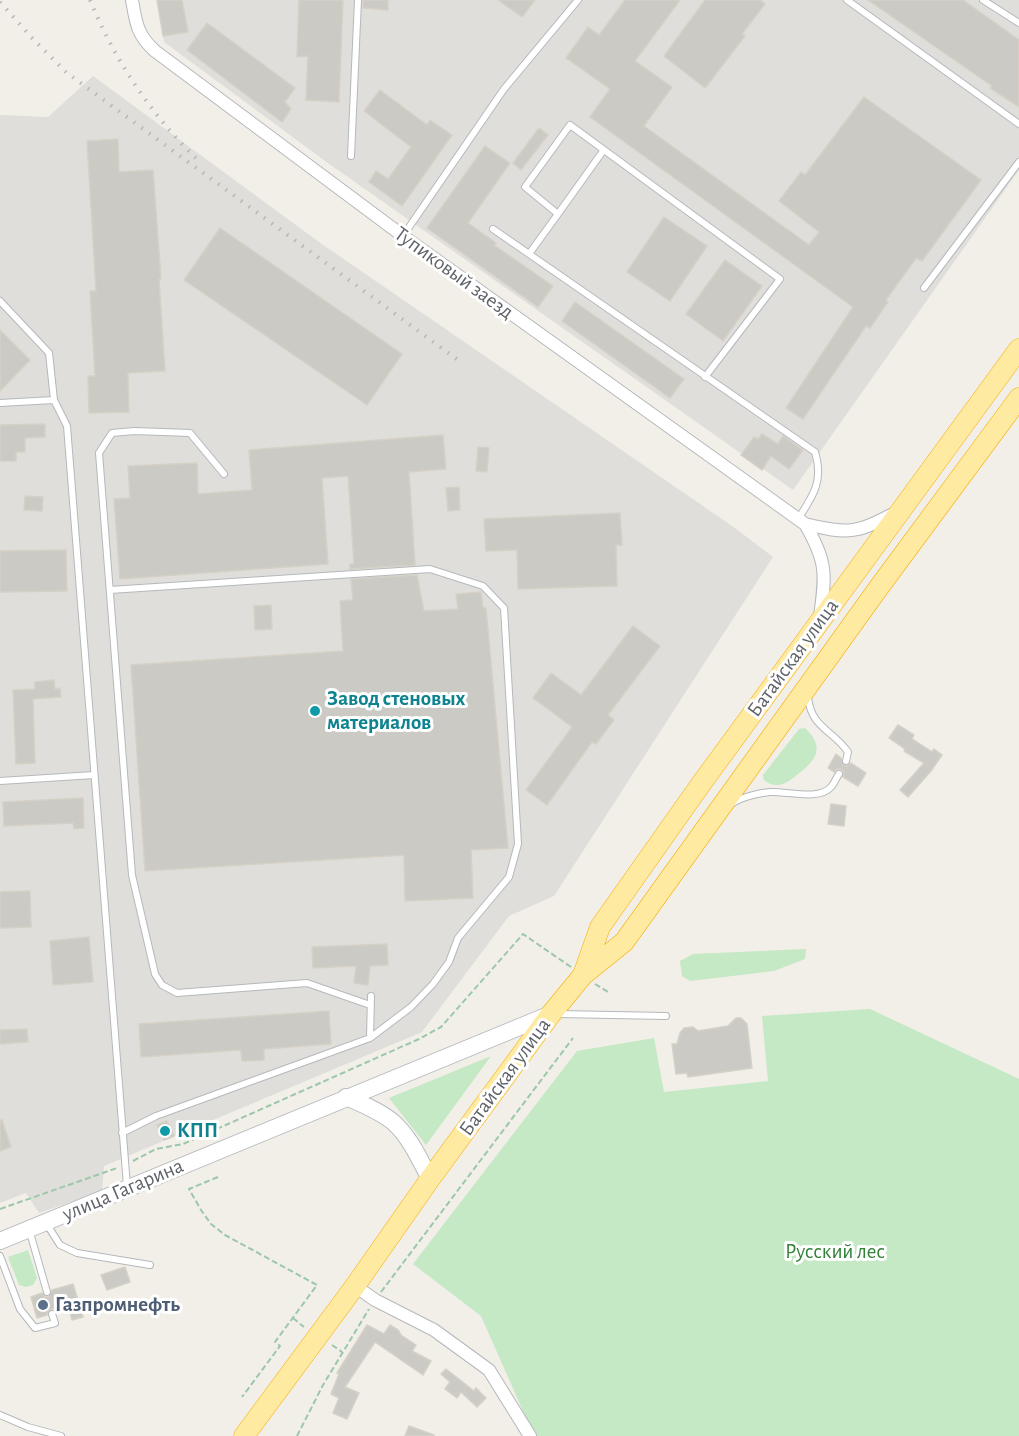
<!DOCTYPE html>
<meta charset="utf-8">
<style>
body{margin:0}
canvas{display:block;background:#f1efe8}
</style>
<canvas width="1019" height="1436"></canvas>
<script>
const g = document.querySelector('canvas').getContext('2d');
g.lineJoin = 'round';
function paint(path, color) {
  g.fillStyle = color;
  g.fill(path, 'evenodd');
}
function trace(path, color, width, dash) {
  g.strokeStyle = color;
  g.lineWidth = width;
  g.lineCap = dash ? 'butt' : 'round';
  g.setLineDash(dash || []);
  g.stroke(path);
}
function drawText(font, color, halo, rows, align = 'center') {
  g.font = font + ' "Alegreya Sans",sans-serif';
  g.lineWidth = 6;
  g.setLineDash([]);
  g.textBaseline = 'middle';
  g.strokeStyle = halo;
  g.fillStyle = color;
  for (const [text, x, y, turn = 0] of rows) {
    g.save();
    g.translate(x, y);
    g.rotate((+turn || 0) * Math.PI / 180);
    g.textAlign = isNaN(turn) ? turn : align;
    if (halo) g.strokeText(text, 0, 0);
    g.fillText(text, 0, 0);
    g.restore();
  }
}
const industrial = new Path2D(`
 M157,0H1019V170L793,490L325,161L164,42Z
 M93,76L319,242L735,528L773,557L554,896L509,916L422,1032L104,1166L102,1191L39,1213L26,1193L0,1203V115L48,117Z`);
const green = new Path2D(`
 M805,728C825,747 817,760 798,774C792,779 785,785 777,785C772,785 768,783 764,780L763,775L799,729Z
 M806,949L805,959L774,971L690,981L682,976L680,961L693,954Z
 M870,1009L1019,1079V1436H534L481,1316L413,1264L577,1051L654,1038L664,1092L768,1081L762,1016Z
 M491,1056L426,1145L389,1098Z
 M28,1250L37,1278L33,1285L26,1287L19,1285L8,1257Z`);
const building = new Path2D(`
 M157,0H182L188,32L163,36Z
 M299,0H343L339,102L306,100L308,56L297,57Z
 M363,0H388V10L363,8Z
 M498,0H535L522,17Z
 M625,0H680L635,61L672,87L644,126L809,245L819,232L779,201L801,172L805,175L864,97L981,180L922,261L916,258L886,300L888,302L870,328L866,326L803,419L786,408L853,307L590,117L610,89L566,58L588,27L599,35Z
 M705,0H760L765,4L742,34L745,36L705,88L664,56Z
 M868,0H963L1019,40V107L990,88L992,86Z
 M207,23L295,88L285,102L291,109L282,122L187,50Z
 M380,90L427,125L430,120L452,135L402,206L369,182L376,171L388,179L411,147L364,111Z
 M539,128L548,135L521,170L513,163Z
 M118,139L119,172L153,170L161,279H159L165,371L128,373L129,412L89,413L88,376H95L90,291H96L87,141Z
 M485,146L510,163L468,223L496,243L494,245L553,286L538,307L427,228Z
 M664,217L707,246L670,301L627,272Z
 M220,228L402,354L367,405L184,280Z
 M725,260L762,286L723,341L686,314Z
 M575,302L684,379L670,398L562,321Z
 M0,330L30,360L0,391Z
 M45,424V437L25,438V452H16V461H0V425Z
 M762,434L778,444L783,436L803,450L789,469L771,456L762,470L741,455L754,437L758,439Z
 M443,435L446,469L409,472L415,565L350,569V564H354L348,476L322,478L328,564L120,579L114,499L130,498L128,466L197,463L198,494L252,490L249,450Z
 M478,447L489,448L487,472L476,471Z
 M459,487L460,510L448,511L446,488Z
 M25,496L43,497L42,511L24,510Z
 M620,513L622,545H616L617,586L518,589L517,550L486,551L484,519Z
 M66,550L67,591L0,592V551Z
 M417,575L424,611L458,609L456,594L481,592L483,608H486L508,848L471,850L473,898L405,901L404,855L145,871L131,665L343,651L340,601L353,600L351,579Z
 M271,605L272,629L255,630L254,606Z
 M633,626L660,646L608,715L614,720L596,744L592,742L547,805L526,790L572,727L533,698L551,673L581,695Z
 M54,680L55,689L60,688L61,697L33,699L35,763L16,764L13,690L35,689V682Z
 M898,725L914,735L912,739L932,752L934,749L942,755L931,771L908,797L900,790L924,763L904,751L905,749L889,738Z
 M836,754L841,758L843,765L847,766L851,763L866,773L858,786L843,777L844,772L841,769H837L834,772L828,768Z
 M83,798L84,828L74,829L73,823L4,826L3,802Z
 M831,804L846,806L844,826L828,824Z
 M30,891L31,927L0,928V892Z
 M89,937L93,982L53,985L50,941Z
 M387,944L388,965L370,966L368,985L354,983L356,966L313,968L312,947Z
 M329,1011L331,1044L264,1049V1060L242,1061L241,1050L141,1057L139,1024Z
 M736,1018H741L747,1024L752,1068L688,1077L687,1073L676,1074L672,1044H677L680,1033L684,1028L693,1027L698,1031L728,1026Z
 M27,1029L28,1042L0,1044V1030Z
 M0,1120H2L11,1147L0,1151Z
 M167,1121L174,1136L164,1140L157,1125Z
 M125,1267L130,1282L107,1290L101,1275Z
 M73,1284L83,1317L72,1320L69,1308L57,1312L52,1309L48,1311L47,1315L37,1318L31,1297L42,1293L45,1297H49L52,1290Z
 M367,1325L384,1334L390,1325L398,1330L401,1335L416,1345L412,1351L431,1361L423,1375L375,1342L345,1387L359,1393L347,1419L333,1413L339,1398L331,1394L339,1374L337,1373Z
 M446,1369L474,1391L476,1388L486,1398L477,1407L461,1392L457,1398L445,1389L450,1382L441,1374Z
 M409,1426L434,1435V1436H405Z`);
const path = new Path2D(`
 M595,984L608,992
 M133,1161L156,1149L183,1144L419,1039L441,1027L523,934L571,967
 M218,1177L189,1189L201,1210L211,1224L225,1235L317,1285L275,1342L280,1346L242,1397
 M0,1209L117,1168
 M381,1292L573,1038
 M293,1318L304,1327
 M332,1345L342,1352
 M297,1436L323,1385L369,1309`);
const service = new Path2D(`
 M847,0L1019,124
 M983,0L1019,23
 M351,156L358,0
 M558,214L603,151
 M493,229L815,452C824,481 813,496 798,519
 M403,236L504,89L578,0
 M529,254L558,214L525,187L570,125L780,279L705,377
 M924,288L1019,162
 M0,301L49,353L54,400
 M0,403L54,400L67,426L127,1186
 M224,474L190,433L134,431L112,433L99,453L132,875L155,974L162,985L177,993L307,983L370,1005
 M110,590L430,569L483,586L504,608L518,844L509,877L458,938L449,962L433,984L411,1007L370,1038
 M808,697C811,728 833,730 848,752L846,761
 M0,781L94,775
 M733,803C742,797 759,793 770,792C787,791 819,801 831,787C834,784 836,778 839,774
 M558,1014L666,1016
 M122,1133L156,1116L370,1038L371,996
 M46,1223L60,1245L77,1253L150,1265
 M29,1229L47,1292
 M0,1256L20,1309L35,1328L55,1323L52,1314
 M0,1415L28,1427L61,1436`);
const minor = new Path2D(`
 M132,0C136,23 137,35 155,51L403,236L805,524C827,561 826,574 820,616
 M805,524C849,534 855,534 895,513
 M355,1286L375,1300L434,1330L489,1370L530,1436`);
const secondary = new Path2D(`
 M346,1097C362,1104 380,1111 393,1122C410,1137 420,1160 430,1179
 M0,1241L551,1014`);
const trunk = new Path2D(`
 M583,975L600,927L701,784L1019,349
 M244,1436L355,1286L430,1179L551,1014L583,975L624,942L877,590L1019,398`);
const rail = new Path2D(`
 M90,0C115,61 153,118 201,163
 M0,2L33,39L67,73L462,363`);
const markers = [
 [315,711,6,"#0f9aa8"],
 [165,1131,6,"#0f9aa8"],
 [43,1305,6,"#5c6f8a"]
];
const streetNames = [
 ["Тупиковый заезд",454,273,36],
 ["Батайская улица",793,658,-54],
 ["Батайская улица",505,1077,-54],
 ["улица Гагарина",123,1190,-23]
];
const cultureNames = [
 ["Завод стеновых",327,699],
 ["материалов",327,723],
 ["КПП",177,1131]
];
const parkNames = [
 ["Русский лес",835,1252]
];
const serviceNames = [
 ["Газпромнефть",55,1305]
];
paint(industrial, '#e0deda');
paint(green, '#c5e8c5');
paint(building, '#cccac5');
trace(building, '#d6d1c6', 1.5);
trace(service, '#b5b8bc', 8);
trace(minor, '#b5b8bc', 14);
trace(secondary, '#b6babf', 18);
trace(trunk, '#f9ab00', 21);
trace(path, '#9cc7a9', 2, [6, 3]);
trace(service, '#fff', 6);
trace(minor, '#fff', 12);
trace(secondary, '#fff', 16);
trace(trunk, '#feeaa1', 20);
trace(rail, '#b6b7b8', 4, [1.5, 8]);
for (const [x, y, r, color] of markers) {
  const dot = new Path2D();
  dot.arc(x, y, r, 0, 2 * Math.PI);
  g.fillStyle = color;
  g.fill(dot);
  trace(dot, '#fff', 2);
}
drawText('21px', '#5f6368', '#fff', streetNames);
drawText('bold 21px', '#0d838f', '#fff', cultureNames, 'left');
drawText('21px', '#348238', '#fff', parkNames);
drawText('bold 21px', '#4e5e75', '#fff', serviceNames, 'left');
</script>
